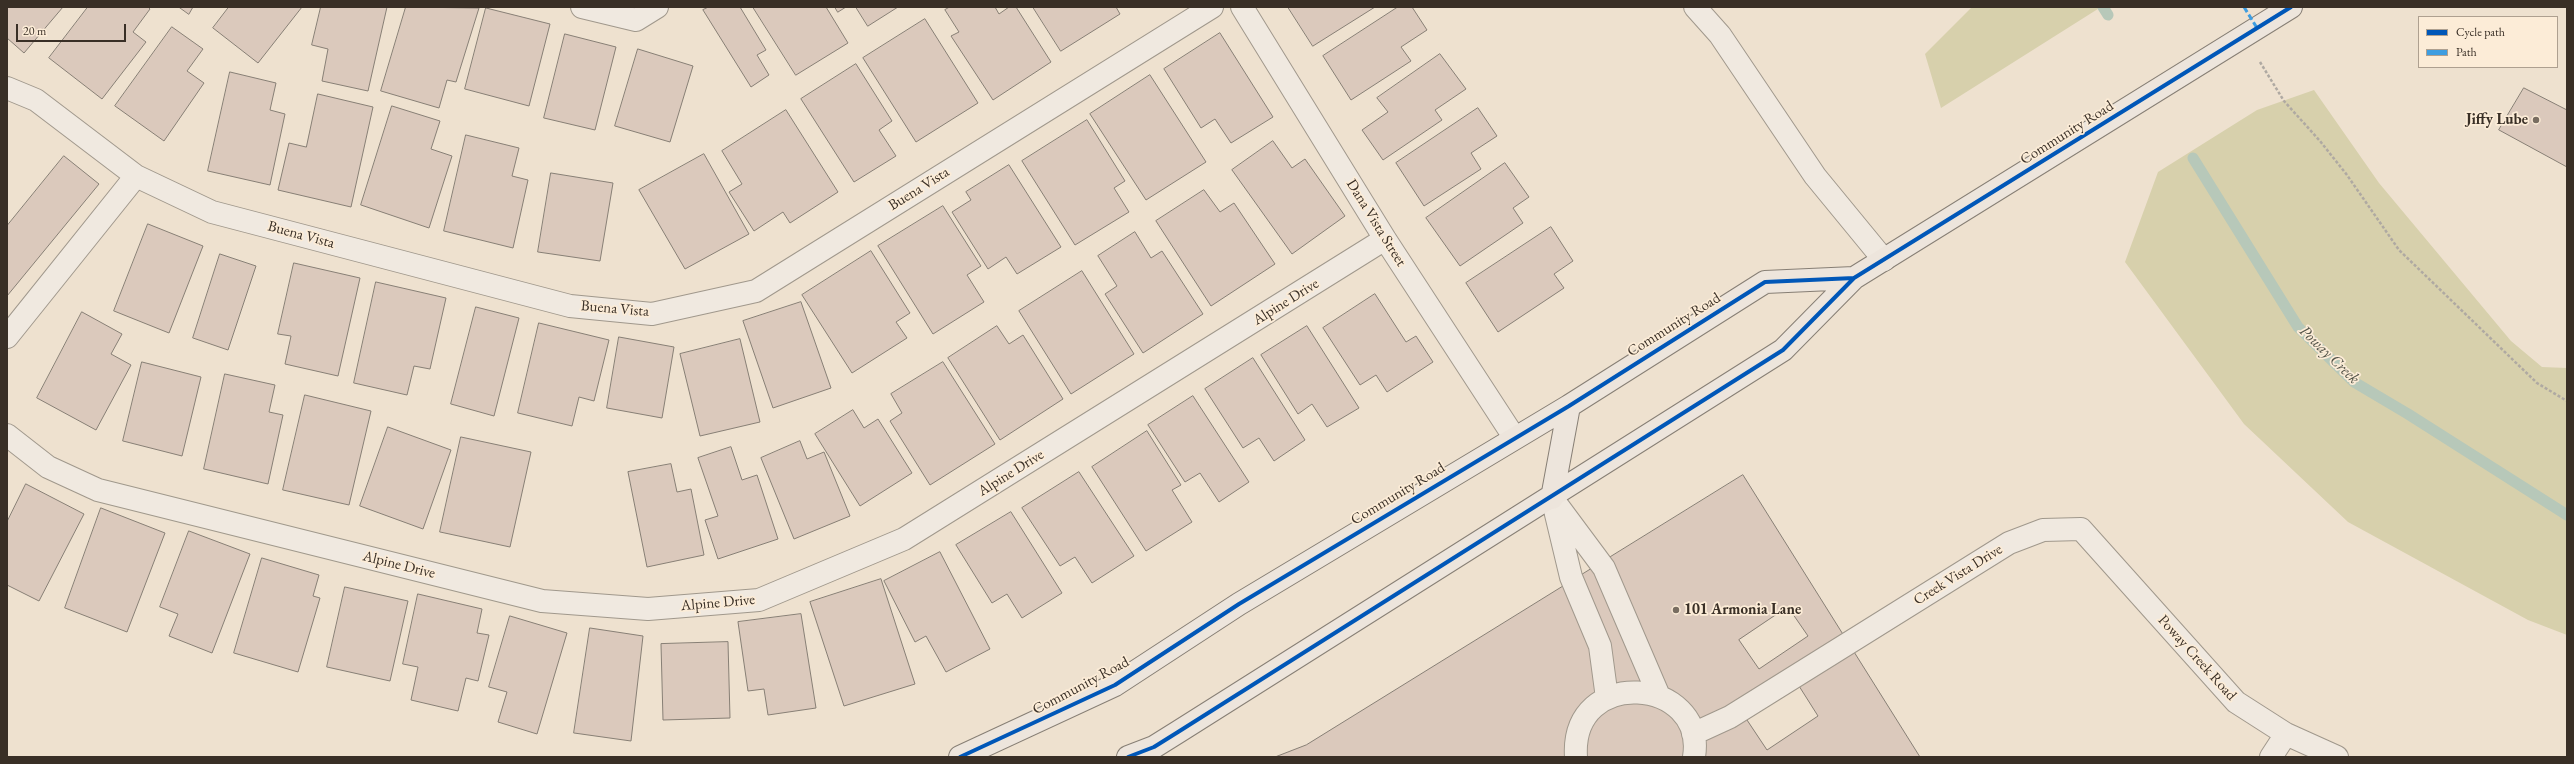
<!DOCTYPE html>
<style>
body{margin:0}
#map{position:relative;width:2574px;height:764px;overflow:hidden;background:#eee1cf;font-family:"EB Garamond",serif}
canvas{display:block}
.frame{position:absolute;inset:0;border:8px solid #392f26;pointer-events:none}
.legend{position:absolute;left:2418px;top:16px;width:140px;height:52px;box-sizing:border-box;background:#fcecd7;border:1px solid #aea090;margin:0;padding:5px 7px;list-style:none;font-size:12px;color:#392f26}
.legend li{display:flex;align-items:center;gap:8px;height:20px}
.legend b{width:20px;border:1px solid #aea090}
.scale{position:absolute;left:16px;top:24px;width:110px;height:18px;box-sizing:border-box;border:2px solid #392f26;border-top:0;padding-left:5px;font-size:12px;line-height:14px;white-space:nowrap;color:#392f26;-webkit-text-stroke:3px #fcecd7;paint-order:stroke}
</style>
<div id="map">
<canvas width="2574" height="764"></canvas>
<div class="frame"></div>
<ul class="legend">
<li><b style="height:5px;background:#0057b8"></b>Cycle path</li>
<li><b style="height:5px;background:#3e9de0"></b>Path</li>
</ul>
<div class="scale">20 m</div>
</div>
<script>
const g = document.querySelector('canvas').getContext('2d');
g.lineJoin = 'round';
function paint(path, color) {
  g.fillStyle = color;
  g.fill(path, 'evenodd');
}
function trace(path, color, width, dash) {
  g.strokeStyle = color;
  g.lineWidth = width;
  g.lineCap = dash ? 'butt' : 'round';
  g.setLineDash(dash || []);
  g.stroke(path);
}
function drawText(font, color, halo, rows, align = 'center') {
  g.font = font + ' "EB Garamond",serif';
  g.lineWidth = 3.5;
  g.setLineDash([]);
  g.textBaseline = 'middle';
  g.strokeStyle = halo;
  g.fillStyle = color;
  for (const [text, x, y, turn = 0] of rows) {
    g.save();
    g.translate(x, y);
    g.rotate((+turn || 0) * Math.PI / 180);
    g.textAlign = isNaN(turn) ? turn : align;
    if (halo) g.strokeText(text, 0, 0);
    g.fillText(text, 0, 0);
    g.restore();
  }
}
const green = new Path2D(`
 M1972,7H2101L1941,108L1925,54Z
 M2314,90L2379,183L2511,341L2542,367L2567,368V635L2528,620L2348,522L2244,424L2125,262L2158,172L2257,110Z`);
const stream = new Path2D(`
 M2103,7L2108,15
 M2193,158L2298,327L2354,382L2408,414L2567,515`);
const building = new Path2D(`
 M7,7H63L24,53L7,38Z
 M88,7H148L150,9L133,32L146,42L102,99L49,58Z
 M179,7H193L189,14Z
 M229,7H302L258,63L213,28Z
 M321,7H387L368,91L322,81L328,49L312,45Z
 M406,7L479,8L456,82L447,80L439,108L381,91Z
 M709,7H740L766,50L757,55L769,75L751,87L703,10Z
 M753,7H826L848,43L796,75Z
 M835,7H846L838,12Z
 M856,7H898L868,26Z
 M950,7H995L999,14L1009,7H1016L1051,62L993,100L951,36L959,32L945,10Z
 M1033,7H1116L1120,14L1061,51Z
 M1288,7H1375L1313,46Z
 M1398,7H1412L1427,30L1401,47L1411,61L1351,100L1323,56Z
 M486,8L550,24L529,106L465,89Z
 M925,19L978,103L916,142L863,58Z
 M172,27L203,49L187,71L204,83L164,141L115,106Z
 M1220,33L1273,117L1231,143L1215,119L1201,128L1164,69Z
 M565,34L616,47L595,130L544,118Z
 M638,49L693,66L670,142L615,126Z
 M1440,54L1466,89L1435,110L1442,120L1383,160L1362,130L1388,112L1377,98Z
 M856,64L892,121L879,130L896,156L854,182L801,99Z
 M230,72L276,83L270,110L285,114L270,185L208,171Z
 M1150,75L1206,162L1146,200L1090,114Z
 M2524,88L2567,110V167L2499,130Z
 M318,94L373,107L351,207L278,190L289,143L306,147Z
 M392,106L440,121L431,149L452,156L429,228L361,205Z
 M1478,108L1497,136L1471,153L1481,169L1424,206L1396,163Z
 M786,110L838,192L790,223L783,212L754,231L729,192L742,184L722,151Z
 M1087,120L1125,181L1114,188L1129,212L1075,245L1022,161Z
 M466,135L519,148L512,176L528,180L513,248L444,231Z
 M1273,141L1292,168L1305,159L1345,216L1292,254L1232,170Z
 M704,154L749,234L685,269L639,190Z
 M64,156L99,184L7,296V226Z
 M1505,163L1529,197L1513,208L1523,223L1460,266L1426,218Z
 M1009,165L1061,247L1017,274L1006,257L988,269L952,212L971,200L966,192Z
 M551,173L613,183L600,261L538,252Z
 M1204,190L1220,212L1234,203L1275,264L1211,306L1156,221Z
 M943,206L981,266L967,275L984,302L933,334L878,246Z
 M148,224L203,246L169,333L114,311Z
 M1551,227L1573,261L1554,274L1564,288L1498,332L1466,283Z
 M1135,232L1151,258L1162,251L1203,314L1143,353L1105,294L1117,286L1098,256Z
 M871,251L910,313L896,322L907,338L852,373L802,295Z
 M220,254L256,266L228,350L193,338Z
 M294,263L360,278L338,376L285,364L291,336L278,334Z
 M1082,271L1134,354L1071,394L1019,311Z
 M376,282L446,298L430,369L414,366L407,395L354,383Z
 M1375,294L1406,342L1416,336L1433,362L1387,392L1376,375L1360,385L1323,328Z
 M801,302L831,388L773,408L743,321Z
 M476,307L519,318L494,416L451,404Z
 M82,312L122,334L111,354L131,365L96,430L37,398Z
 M539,323L609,340L594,401L579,397L572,426L518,413Z
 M997,326L1009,344L1023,335L1063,399L1000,440L948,358Z
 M1307,326L1359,408L1327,427L1312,404L1298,414L1261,355Z
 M619,337L674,347L662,418L607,408Z
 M740,339L760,422L700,436L680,354Z
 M1253,358L1305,440L1274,461L1259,438L1243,448L1205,389Z
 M142,362L201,377L182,456L123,441Z
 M943,362L995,444L930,485L890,421L902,413L891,394Z
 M225,374L275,385L269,412L283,415L268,484L204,469Z
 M305,395L371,411L349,505L283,490Z
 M1193,396L1249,482L1219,502L1200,473L1185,482L1148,425Z
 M853,410L864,428L878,419L912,473L860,506L815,434Z
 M388,427L451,450L423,529L360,506Z
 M1147,431L1181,485L1172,490L1192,522L1146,551L1092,467Z
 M461,437L531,452L510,547L440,532Z
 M800,441L807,459L824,452L850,516L794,539L761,458Z
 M731,447L742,480L757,475L778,539L718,559L705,520L718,516L698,458Z
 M671,464L677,492L691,489L704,555L647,567L628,472Z
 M1079,472L1134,556L1092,583L1075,557L1060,566L1022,508Z
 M1743,475L1920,757H1275L1306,745Z
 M26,484L84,514L39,601L7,585V522Z
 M101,508L165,533L127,632L65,608Z
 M1011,512L1062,593L1022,618L1007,594L992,603L956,545Z
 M189,531L250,554L212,653L169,636L178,614L160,607Z
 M940,552L990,649L946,672L926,636L915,642L884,581Z
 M262,558L319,575L313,596L320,598L298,672L234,653Z
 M881,579L915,684L844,706L810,602Z
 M345,587L408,601L390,681L327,667Z
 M418,594L482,609L477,633L489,635L478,681L466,678L458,711L411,700L418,667L403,664Z
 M1788,607L1808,636L1759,669L1739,640Z
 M801,614L816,708L768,715L764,689L748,691L738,622Z
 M510,616L567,633L537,734L498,722L507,692L489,687Z
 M590,628L643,636L631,741L574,733Z
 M728,642L730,718L663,720L661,644Z
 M1799,686L1818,716L1767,750L1747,720Z`);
const path = new Path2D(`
 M2260,62L2284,101L2320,141L2347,175L2399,250L2537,383L2567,401`);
const minor = new Path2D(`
 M582,7L636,20L657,7
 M1242,7L1385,239L1514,437
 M1695,7L1720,35L1815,176L1884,260
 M7,88L36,100L136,176L212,212L570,306L652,314L756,291L1212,7
 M7,337L136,176
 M7,435L48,467L98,490L542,601L648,609L759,600L904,539L1385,239
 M1552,498L1604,568L1659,696
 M1554,506L1571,577L1600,646L1607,698
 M1693,734L1730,717L2009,543L2043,530L2081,529L2236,702L2286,734L2337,757
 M1576,757C1570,665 1707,677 1694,757
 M2271,757L2286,734`);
const major = new Path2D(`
 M1552,498L1569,406
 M960,757L1115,685L1239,604L1569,406L1765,282L1854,278
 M1128,757L1154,747L1178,732L1783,350L1854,278L2291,7`);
const quiet = new Path2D(`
 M2244,7L2257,28`);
const cycleway = new Path2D(`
 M960,757L1115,685L1239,604L1569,406L1765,282L1854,278
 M1128,757L1154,747L1178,732L1783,350L1854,278L2291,7`);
const markers = [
 [2536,120,4,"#786d61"],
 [1676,610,4,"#786d61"]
];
const poiNames = [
 ["Jiffy Lube",2528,120],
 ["101 Armonia Lane",1684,610,"left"]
];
const streetNames = [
 ["Community Road",2067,133,-32],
 ["Buena Vista",919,189,-32],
 ["Dana Vista Street",1376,223,58],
 ["Buena Vista",301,235,15],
 ["Alpine Drive",1286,302,-32],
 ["Buena Vista",615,309,5],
 ["Community Road",1674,325,-32],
 ["Alpine Drive",1011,473,-32],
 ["Community Road",1398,494,-31],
 ["Alpine Drive",399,565,14],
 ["Creek Vista Drive",1958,575,-32],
 ["Alpine Drive",718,603,-5],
 ["Poway Creek Road",2197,658,48],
 ["Community Road",1081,686,-28]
];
const waterNames = [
 ["Poway Creek",2329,355,44]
];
paint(green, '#d7d0ac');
trace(stream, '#b7c8b9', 11);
paint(building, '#dbc9bc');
trace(building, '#877f75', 1);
trace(minor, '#a0988c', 24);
trace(major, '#877f75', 24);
trace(path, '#afa9a2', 2.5, [3, 2]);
trace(minor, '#f0e9e0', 22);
trace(major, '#ede5dc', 22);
trace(quiet, '#3e9de0', 3, [6, 3]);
trace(cycleway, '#0057b8', 4);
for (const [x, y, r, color] of markers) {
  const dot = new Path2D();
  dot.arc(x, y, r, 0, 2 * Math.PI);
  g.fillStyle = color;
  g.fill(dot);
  trace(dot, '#fcecd7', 1.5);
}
drawText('bold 15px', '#392f26', '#fcecd7', poiNames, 'right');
drawText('15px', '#392f26', '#fcecd7', streetNames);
drawText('italic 16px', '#525348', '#fcecd7', waterNames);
</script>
